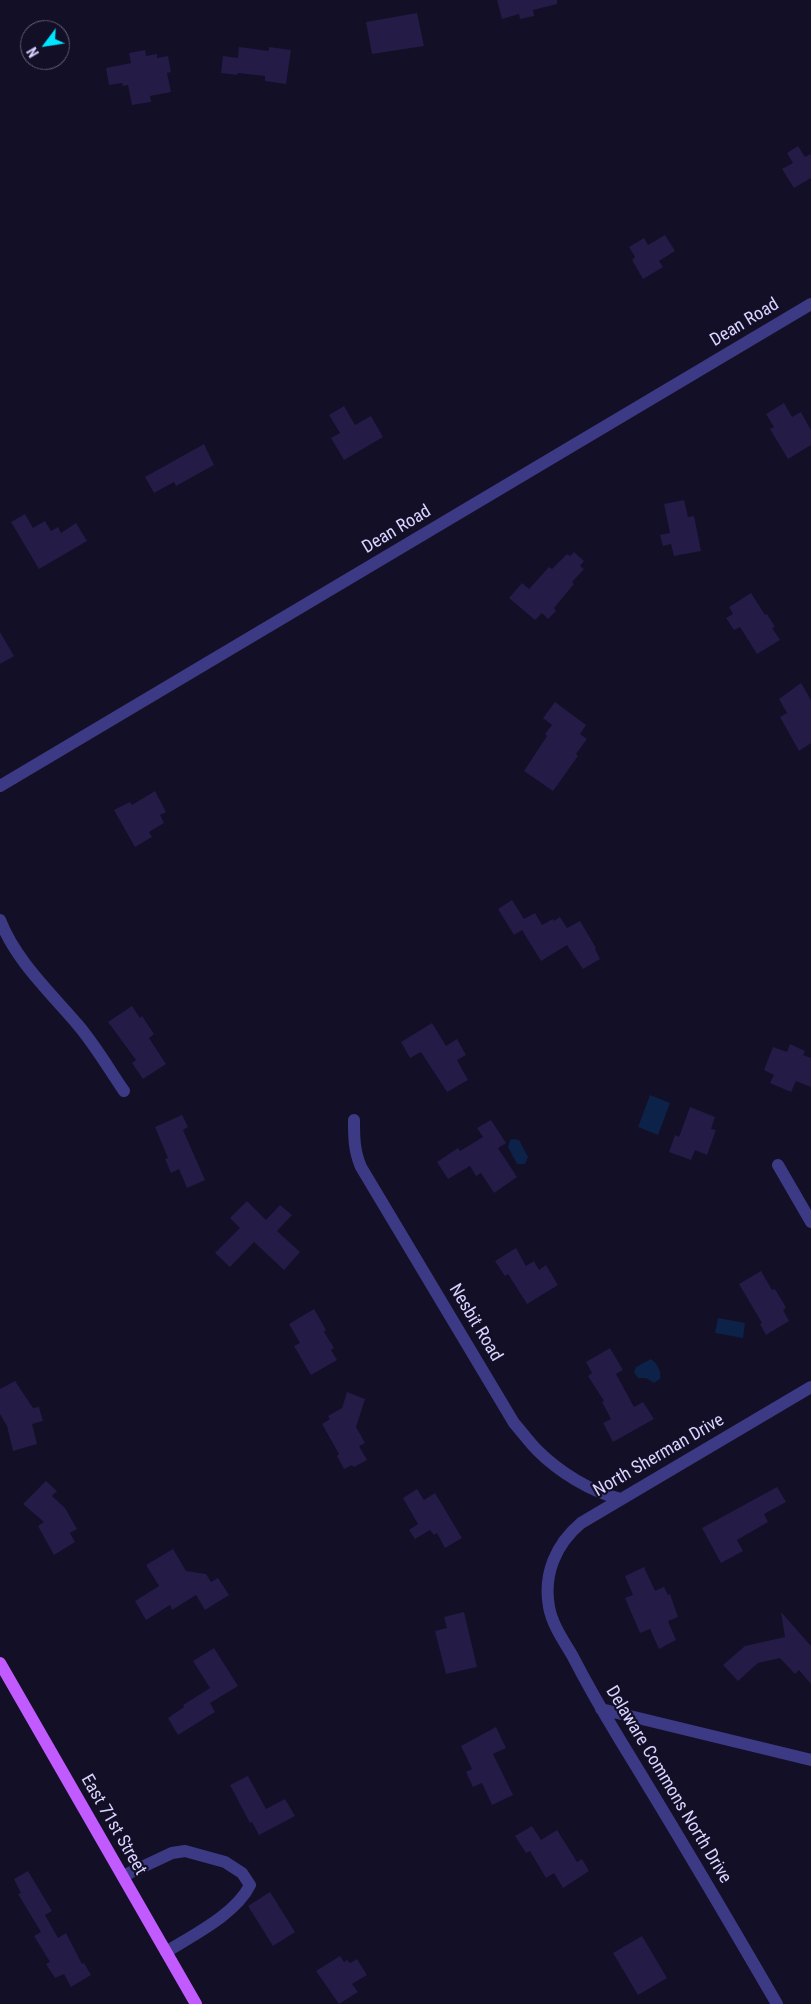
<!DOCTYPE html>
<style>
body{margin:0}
#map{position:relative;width:811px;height:2004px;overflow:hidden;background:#130f26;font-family:"Roboto Condensed",sans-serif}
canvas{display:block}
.north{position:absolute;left:20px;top:20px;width:50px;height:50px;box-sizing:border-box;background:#130f26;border:1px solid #625e7d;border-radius:50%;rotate:239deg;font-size:14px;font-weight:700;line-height:20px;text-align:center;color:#d9d4ff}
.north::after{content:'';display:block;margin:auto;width:18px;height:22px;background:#00e5ff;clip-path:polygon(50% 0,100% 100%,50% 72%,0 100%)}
</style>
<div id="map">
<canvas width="811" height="2004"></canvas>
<div class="north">N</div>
</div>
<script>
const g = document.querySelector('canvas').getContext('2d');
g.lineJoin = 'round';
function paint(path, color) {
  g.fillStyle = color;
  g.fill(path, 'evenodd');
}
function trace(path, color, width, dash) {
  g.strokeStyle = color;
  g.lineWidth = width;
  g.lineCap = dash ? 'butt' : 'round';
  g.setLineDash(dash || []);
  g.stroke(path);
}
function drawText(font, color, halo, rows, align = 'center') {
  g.font = font + ' "Roboto Condensed",sans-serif';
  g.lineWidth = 4.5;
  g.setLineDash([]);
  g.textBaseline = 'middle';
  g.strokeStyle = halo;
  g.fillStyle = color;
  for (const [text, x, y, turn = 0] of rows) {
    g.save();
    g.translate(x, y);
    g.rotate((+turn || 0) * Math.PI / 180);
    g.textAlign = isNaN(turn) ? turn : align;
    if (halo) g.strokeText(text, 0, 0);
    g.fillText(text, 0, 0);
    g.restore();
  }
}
const water = new Path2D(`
 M650,1095L670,1103L658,1135L638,1127Z
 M514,1139L519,1140L528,1157L525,1164H517L508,1147L510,1140Z
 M718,1318L745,1323L743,1338L715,1333Z
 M651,1359C657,1363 662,1372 660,1379L654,1383L646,1378H638L634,1372L636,1367Z`);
const building = new Path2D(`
 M497,0H557V4L533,10L534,16L520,19L519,14L502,19Z
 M417,13L424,46L372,54L366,22Z
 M239,47L269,51V47L291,50L286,84L265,81V76L238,73L237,75L221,73L223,56L238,58Z
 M145,50L146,56L157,54V58L168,56L171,72L167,73L171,92L150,96L151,102L132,105L128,85L123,86L122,83L109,85L106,68L131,63L129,53Z
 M798,146L805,157L811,154V178L794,188L782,169L793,163L787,153Z
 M665,235L675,251L659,261L663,267L643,279L632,260L635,257L629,247L644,238L648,245Z
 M784,403L792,417L801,412L811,430V445L788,459L770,429L774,427L766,414Z
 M344,406L355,425L371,416L383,437L344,460L331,438L340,433L329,415Z
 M204,444L214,465L176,486L174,482L154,493L145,477Z
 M684,500L688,517L694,516L701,551L674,556L671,544L663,546L660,535L670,533L664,504Z
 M25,514L33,528L45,521L51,531L58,527L61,533L76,523L87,541L39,569L11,522Z
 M574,552L584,561L580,566L584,569L572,582L574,584L554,608L556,611L548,619L542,613L535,620L509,598L522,583L529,589L549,567L552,569L567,554L570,556Z
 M751,593L765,615L767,614L775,627L772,628L780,640L757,654L740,627L734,630L726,618L733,614L729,607Z
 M0,632L14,656L0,664Z
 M801,683L811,700V743L799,751L780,717L787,713L779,699Z
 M555,702L586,725L580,734L587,739L576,754L578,756L553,791L524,771L547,736L545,734L552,725L543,718Z
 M155,791L166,812L160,815L164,823L149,832L152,837L135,847L114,810L130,802L132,805Z
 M512,900L524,919L535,913L542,925L553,919L554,921L560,917L567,928L580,921L596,948L595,949L600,959L583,969L567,945L541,961L522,930L514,935L498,909Z
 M132,1006L140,1018L142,1016L154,1034L149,1038L166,1064L143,1079L132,1063L136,1060L108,1022Z
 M432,1023L446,1046L457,1039L466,1055L457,1060L468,1080L447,1092L421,1052L410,1058L401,1042Z
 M790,1044L805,1051L803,1055L811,1058V1087L796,1081L791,1092L770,1083L774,1075L764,1070L773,1047L787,1052Z
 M690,1107L715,1117L711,1129L716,1130L707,1155L695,1150L691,1160L669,1152L675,1135L679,1137Z
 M182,1115L188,1127L183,1130L205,1180L187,1188L179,1169L171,1173L165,1159L168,1158L155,1127Z
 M491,1120L506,1143L498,1148L517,1177L494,1193L481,1173L476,1176L470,1166L448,1179L437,1162L458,1148L460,1151L483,1137L477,1128Z
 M247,1201L266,1220L280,1205L292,1215L277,1231L300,1252L284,1270L254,1242L230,1267L215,1253L240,1228L230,1218Z
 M516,1248L526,1266L534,1261L539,1270L546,1265L558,1285L527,1304L508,1274L505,1276L495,1261Z
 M761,1271L772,1290L775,1289L784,1304L786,1308L783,1310L789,1321L766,1335L760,1324L762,1323L739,1284Z
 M314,1309L326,1330L324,1332L334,1348L331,1350L337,1360L311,1375L294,1346L300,1343L289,1324Z
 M610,1348L623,1370L616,1374L634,1407L643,1402L654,1419L613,1442L603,1423L611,1419L602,1402L604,1401L588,1376L592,1373L586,1362Z
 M15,1381L33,1408L39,1407L43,1421L32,1424L37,1444L13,1451L7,1426L0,1414V1389Z
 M347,1392L365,1399L356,1427L365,1443L359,1446L367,1460L354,1467L352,1465L344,1469L337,1456L339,1454L322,1424L330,1419L328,1416L342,1408Z
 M46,1481L57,1491L52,1496L65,1508L77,1529L70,1533L75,1542L54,1555L38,1526L44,1522L23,1504Z
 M777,1487L786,1502L764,1514L768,1522L737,1540L743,1551L721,1563L702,1528Z
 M417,1489L424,1500L435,1493L462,1538L445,1548L437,1533L434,1535L430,1530L415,1539L409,1530L418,1524L403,1498Z
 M173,1549L186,1571L206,1574L211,1582L218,1578L229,1595L205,1610L196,1595L172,1610L170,1605L146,1620L135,1601L159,1586L146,1565Z
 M644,1567L655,1591L664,1587L668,1595L670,1594L678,1617L668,1621L676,1640L659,1649L650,1629L640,1633L625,1598L633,1595L625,1576Z
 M464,1612L477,1667L446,1674L435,1631L447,1628L444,1617Z
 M781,1612L811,1646V1684L799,1670L795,1674L780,1658L758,1663L738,1681L723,1665L745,1646L785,1637Z
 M214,1648L238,1686L210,1703L215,1712L178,1735L168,1718L184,1707L183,1705L210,1688L193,1661Z
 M496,1727L506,1748L493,1754L513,1795L492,1805L482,1783L473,1787L466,1772L472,1769L461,1746Z
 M248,1776L266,1809L285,1799L295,1816L259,1835L252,1822L250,1823L230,1785Z
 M532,1826L541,1840L557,1830L577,1862L582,1859L589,1871L563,1888L554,1873L546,1878L530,1851L526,1853L515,1836Z
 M28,1871L52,1911L45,1915L58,1938L66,1933L82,1964L84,1963L91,1975L71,1987L64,1974L55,1978L46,1964L50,1962L34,1936L41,1932L18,1894L21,1893L14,1879Z
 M270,1892L295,1932L273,1946L248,1906Z
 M642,1936L667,1978L638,1995L613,1953Z
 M340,1956L344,1962L347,1960L350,1963L357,1959L367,1975L352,1984L358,1992L339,2004L316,1971Z`);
const minor = new Path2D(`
 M0,786L811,304
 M0,920C16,961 50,992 78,1025C95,1045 109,1069 124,1091
 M354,1120C354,1137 354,1151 361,1167L514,1423C522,1432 529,1442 537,1450C559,1472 591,1492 621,1499
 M778,1165L811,1222
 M601,1709L811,1760
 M123,1876L172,1853L185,1851L225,1862L242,1873L250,1885C236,1914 193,1935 166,1952
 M777,2004C726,1916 674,1828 620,1740C603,1712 587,1684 572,1655C563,1640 552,1624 549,1607C543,1574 556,1544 581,1523L811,1387`);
const major = new Path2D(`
 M0,1663L196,2004`);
const streetNames = [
 ["Dean Road",745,323,-31],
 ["Dean Road",397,530,-31],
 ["Nesbit Road",475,1323,59],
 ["North Sherman Drive",659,1456,-30],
 ["Delaware Commons North Drive",668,1785,59],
 ["East 71st Street",113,1825,60]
];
paint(water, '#0c2248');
paint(building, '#241b47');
trace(minor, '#3d3a85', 12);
trace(major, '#c25bff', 12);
drawText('18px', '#d9d4ff', '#130f26', streetNames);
</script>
